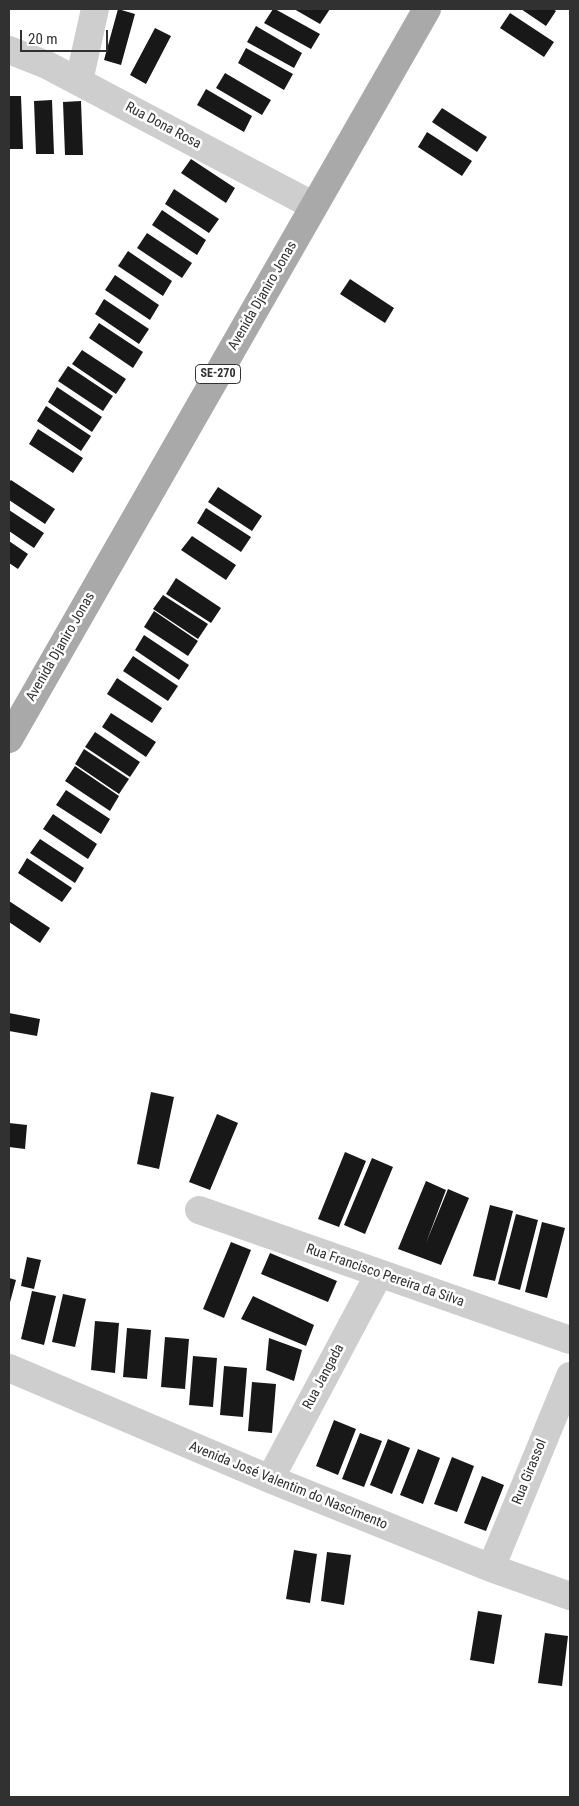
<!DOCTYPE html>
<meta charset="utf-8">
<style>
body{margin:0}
#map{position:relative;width:579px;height:1806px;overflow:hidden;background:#fff;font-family:"Roboto Condensed",sans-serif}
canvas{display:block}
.frame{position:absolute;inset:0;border:10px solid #313131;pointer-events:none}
.scale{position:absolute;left:20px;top:30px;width:88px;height:22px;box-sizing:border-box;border:2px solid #313131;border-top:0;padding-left:6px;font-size:15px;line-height:18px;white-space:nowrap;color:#313131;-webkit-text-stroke:4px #fff;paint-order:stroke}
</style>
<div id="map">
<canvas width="579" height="1806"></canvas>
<div class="frame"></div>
<div class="scale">20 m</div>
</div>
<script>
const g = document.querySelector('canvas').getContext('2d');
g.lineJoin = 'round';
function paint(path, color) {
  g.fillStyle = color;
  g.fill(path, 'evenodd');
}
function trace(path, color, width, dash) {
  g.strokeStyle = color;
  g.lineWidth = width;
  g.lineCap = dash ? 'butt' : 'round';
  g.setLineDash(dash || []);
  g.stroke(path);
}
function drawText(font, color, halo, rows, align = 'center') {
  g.font = font + ' "Roboto Condensed",sans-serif';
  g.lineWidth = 5;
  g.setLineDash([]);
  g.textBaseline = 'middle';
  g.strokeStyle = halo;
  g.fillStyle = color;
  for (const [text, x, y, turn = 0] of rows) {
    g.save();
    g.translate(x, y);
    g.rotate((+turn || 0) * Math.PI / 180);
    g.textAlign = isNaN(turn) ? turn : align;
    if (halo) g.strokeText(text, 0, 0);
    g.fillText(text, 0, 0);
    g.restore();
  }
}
const building = new Path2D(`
 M118,9L135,14L121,65L104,60Z
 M273,9H275L320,34L311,49L264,23Z
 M294,9H330L320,24Z
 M521,9H553L556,11L546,26Z
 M510,13L554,42L544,57L500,28Z
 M256,26L302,53L294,68L247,42Z
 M155,28L171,36L146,84L130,75Z
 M246,48L293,74L284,90L238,63Z
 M225,73L271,100L262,115L216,88Z
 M206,89L252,116L244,132L197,105Z
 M9,96H21L23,149H9Z
 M52,100L54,154H36L34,101Z
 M81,101L83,155H65L63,102Z
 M442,108L487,137L477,152L432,122Z
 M427,132L472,161L462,176L418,147Z
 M191,159L235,188L226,203L181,173Z
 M174,189L219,219L209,233L165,204Z
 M162,210L206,240L197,255L152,225Z
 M147,233L192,263L182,278L137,248Z
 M128,251L172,281L163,296L118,266Z
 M115,275L159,305L150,320L105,290Z
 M350,279L394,308L385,323L340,294Z
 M104,299L149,329L139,344L95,314Z
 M99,323L143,352L133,368L89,338Z
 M82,350L126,379L116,394L72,364Z
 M68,366L113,396L103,411L58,381Z
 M57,387L102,417L92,432L48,402Z
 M46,406L91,436L81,451L37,421Z
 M38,429L83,458L73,473L29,444Z
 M11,480L55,509L45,524L9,500V482Z
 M218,487L262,516L252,531L208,502Z
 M206,508L251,537L241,552L197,523Z
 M9,510L44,533L34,548L9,531Z
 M192,536L236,565L226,580L181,550Z
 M9,541L28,554L18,569L9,563Z
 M176,578L221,608L211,623L166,594Z
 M163,595L208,624L198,639L153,609Z
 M154,611L198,641L188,656L144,627Z
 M144,635L189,665L179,680L135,650Z
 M133,656L178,686L168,701L123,671Z
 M117,678L162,708L152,723L107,694Z
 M111,713L156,742L146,757L102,727Z
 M95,732L140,762L130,777L85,747Z
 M84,749L129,779L119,794L75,764Z
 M75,766L119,796L110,811L65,781Z
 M66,790L110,819L101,834L56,805Z
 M53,814L97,844L88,859L43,829Z
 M40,839L84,868L75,883L30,853Z
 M27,858L72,888L62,902L18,873Z
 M9,901L50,928L40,943L9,922Z
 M9,1013L40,1019L37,1036L9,1031Z
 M151,1092L174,1097L159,1169L137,1164Z
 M217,1114L238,1123L210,1190L189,1182Z
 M9,1123L27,1125L25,1149L9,1147Z
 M345,1152L366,1161L339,1227L318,1219Z
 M372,1158L393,1167L365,1234L344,1225Z
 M426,1181L446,1190L426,1243L448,1189L469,1198L441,1265L398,1249Z
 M490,1205L513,1211L495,1281L473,1276Z
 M516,1214L538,1220L520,1290L498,1284Z
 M542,1222L565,1228L547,1298L525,1292Z
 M231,1242L251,1250L224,1318L203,1309Z
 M270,1253L337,1281L328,1302L261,1274Z
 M27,1257L41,1260L34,1289L21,1286Z
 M9,1278L16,1280L9,1306Z
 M32,1291L56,1296L44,1345L21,1339Z
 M63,1294L86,1299L75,1347L52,1342Z
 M253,1296L314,1325L306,1346L241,1319Z
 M95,1321L119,1323L115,1373L91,1370Z
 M127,1328L151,1330L147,1379L123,1377Z
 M165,1337L189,1339L185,1389L161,1387Z
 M269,1338L302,1350L294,1381L266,1370Z
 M193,1356L217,1358L213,1407L189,1405Z
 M224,1366L247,1368L243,1417L220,1415Z
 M252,1382L276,1384L272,1433L248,1431Z
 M334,1420L356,1429L338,1475L316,1466Z
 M360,1433L382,1441L364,1487L342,1479Z
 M388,1439L410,1448L392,1494L370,1485Z
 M418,1449L440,1458L423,1504L400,1495Z
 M452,1457L474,1466L457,1512L434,1504Z
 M482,1476L504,1485L486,1531L464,1523Z
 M294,1550L317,1554L310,1603L286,1599Z
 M327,1552L351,1555L344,1605L321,1601Z
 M478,1611L502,1615L494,1664L470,1660Z
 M545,1633L568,1636L562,1686L538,1683Z`);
const minor = new Path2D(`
 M9,50L47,65L314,206
 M79,81L95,9
 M199,1210L570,1340
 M9,1368L270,1479L491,1568L570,1596
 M270,1479L379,1274
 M491,1568L570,1376`);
const major = new Path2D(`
 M9,739L427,9`);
const shields = [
 [218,374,45]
];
const shieldNames = [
 ["SE-270",218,374]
];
const streetNames = [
 ["Rua Dona Rosa",163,126,28],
 ["Avenida Djaniro Jonas",263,296,-60],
 ["Avenida Djaniro Jonas",61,647,-60],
 ["Rua Francisco Pereira da Silva",385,1276,19],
 ["Rua Jangada",324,1377,-62],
 ["Rua Girassol",530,1472,-68],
 ["Avenida José Valentim do Nascimento",288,1486,22]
];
paint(building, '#181818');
trace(minor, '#cecece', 28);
trace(major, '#a9a9a9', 28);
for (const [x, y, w] of shields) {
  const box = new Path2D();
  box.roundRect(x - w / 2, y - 9.5, w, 19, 4);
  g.fillStyle = '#fff';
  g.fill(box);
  trace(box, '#313131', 1);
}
drawText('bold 12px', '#313131', null, shieldNames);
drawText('14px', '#313131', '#fff', streetNames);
</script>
